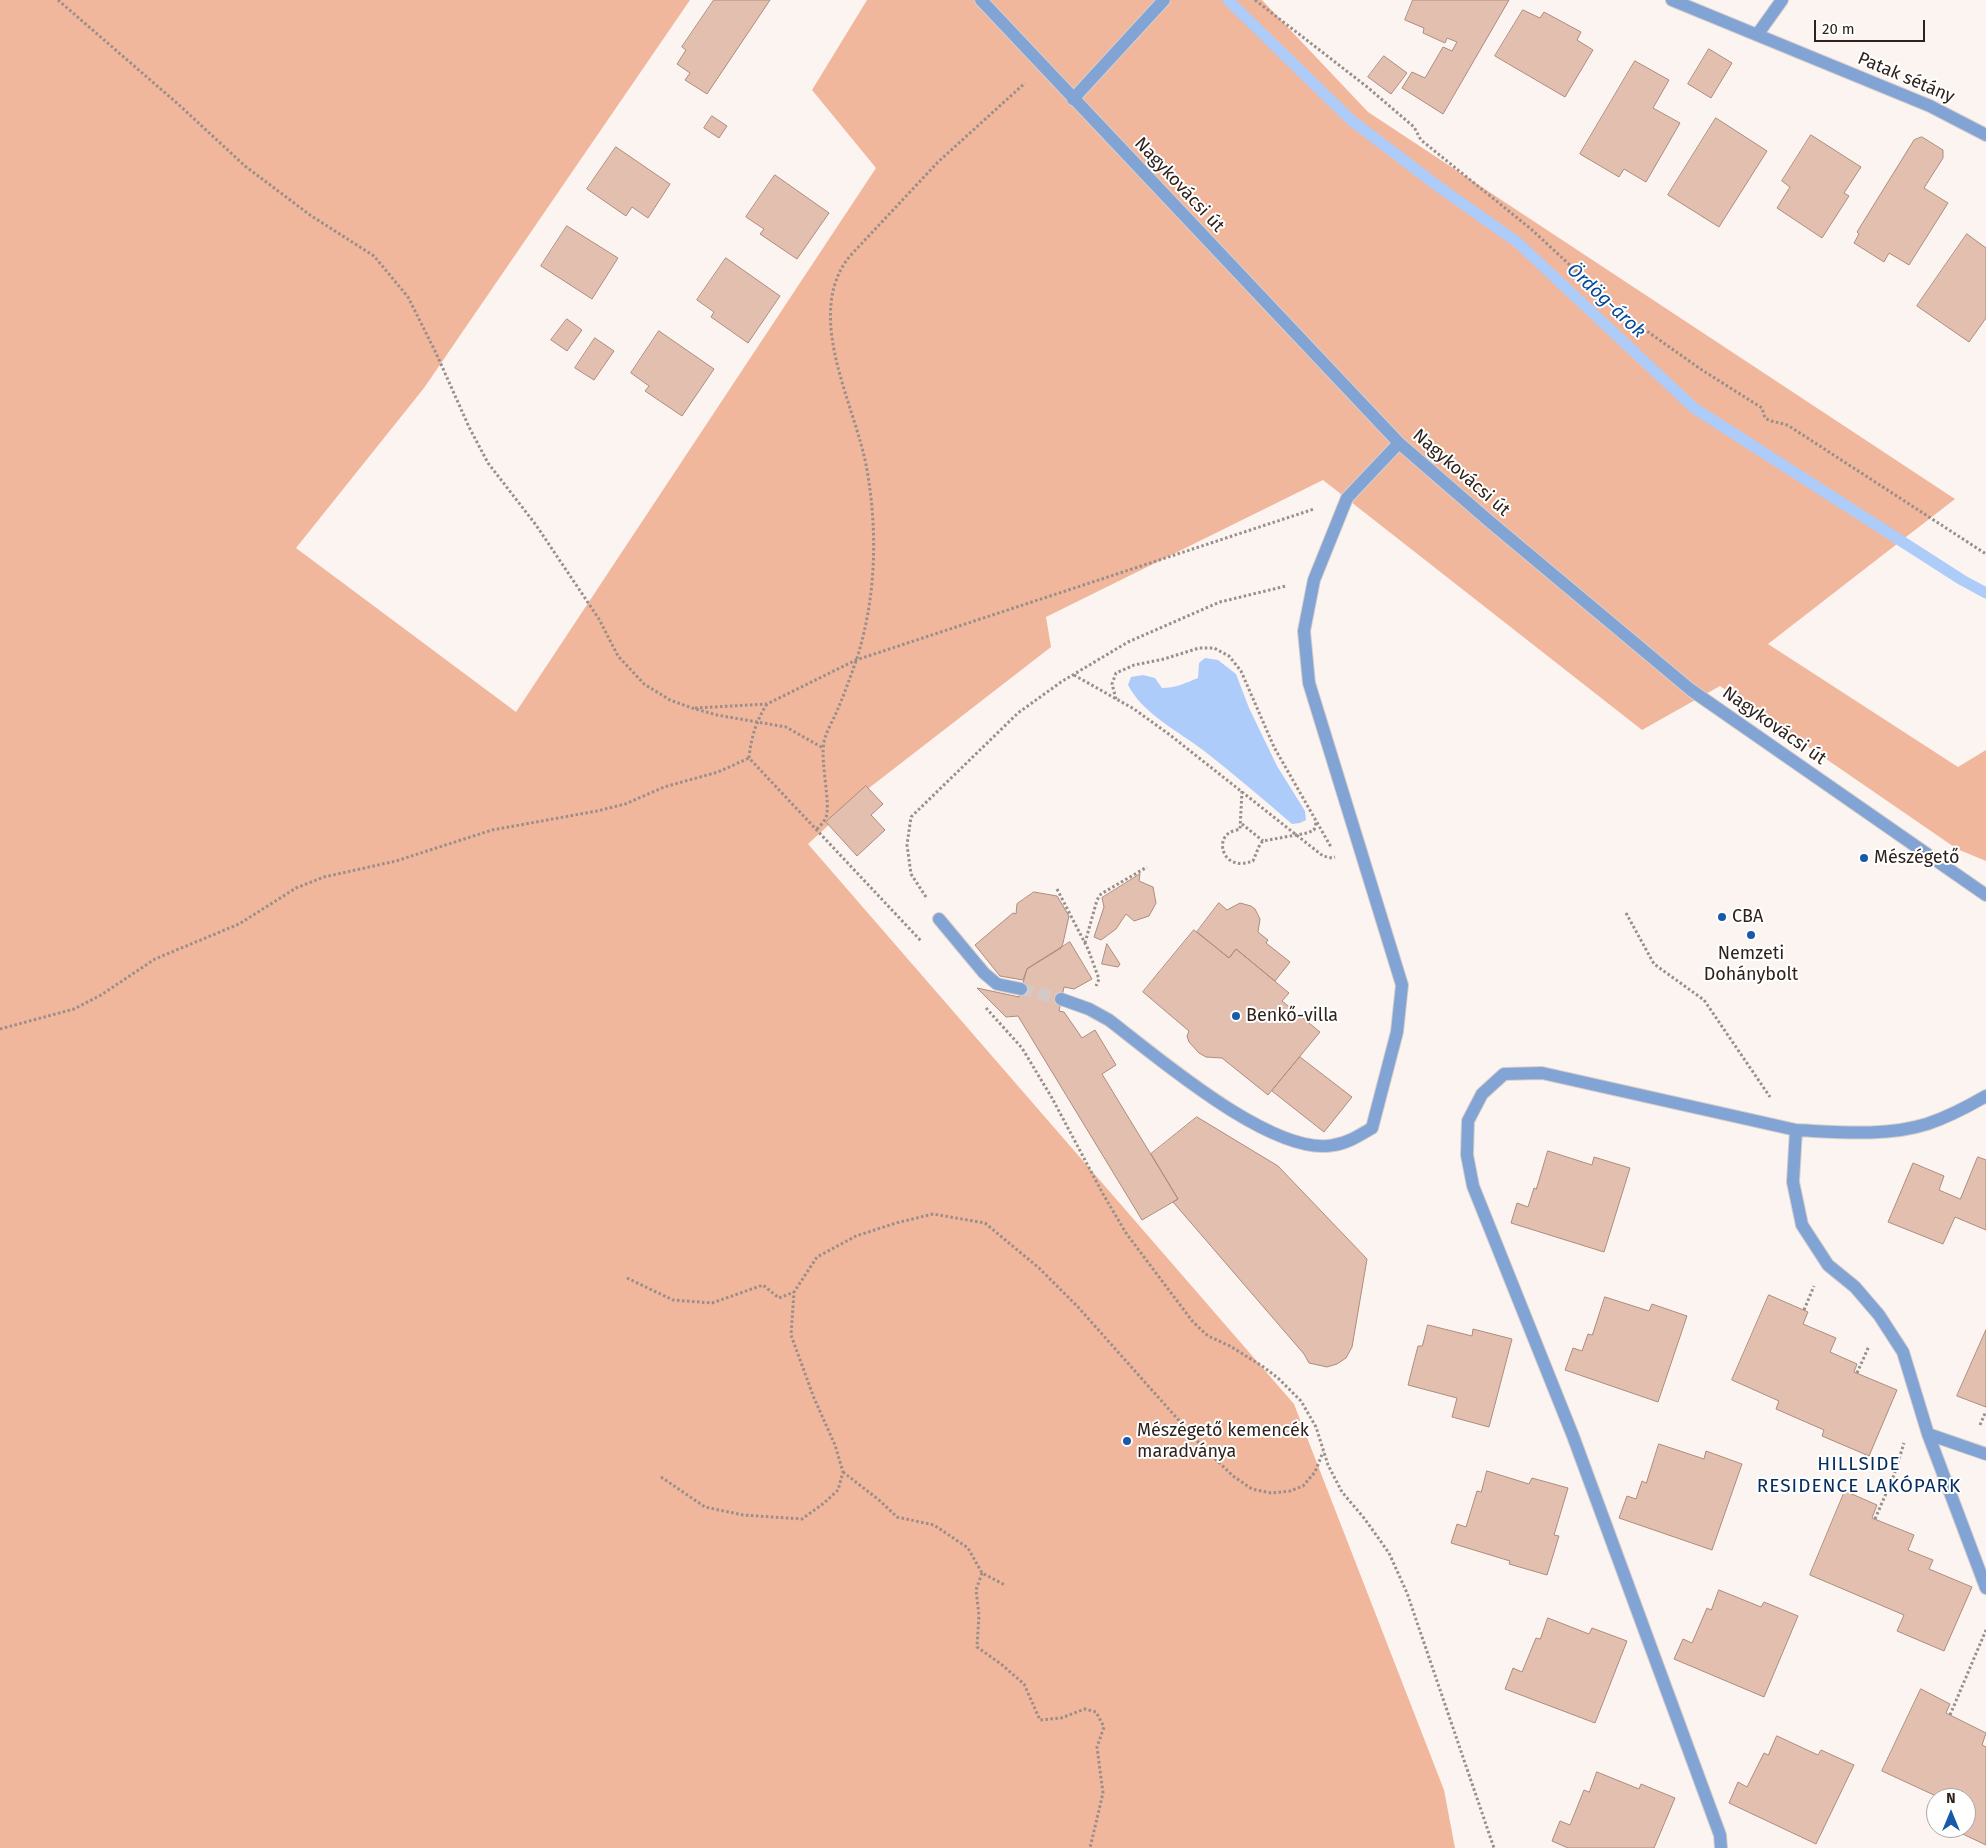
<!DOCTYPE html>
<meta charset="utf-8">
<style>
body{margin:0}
#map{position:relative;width:1986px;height:1848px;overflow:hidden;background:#fcf4f1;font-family:"Fira Sans",sans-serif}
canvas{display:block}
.north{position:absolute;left:1926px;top:1788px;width:50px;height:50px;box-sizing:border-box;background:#fff;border:1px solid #aca7a4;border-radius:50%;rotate:0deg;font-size:14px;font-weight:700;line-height:20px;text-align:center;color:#2f221c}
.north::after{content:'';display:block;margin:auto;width:18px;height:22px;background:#1959a9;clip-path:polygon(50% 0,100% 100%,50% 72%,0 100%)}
.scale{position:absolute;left:1814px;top:20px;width:111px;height:22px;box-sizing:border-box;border:2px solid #2f221c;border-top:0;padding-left:6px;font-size:15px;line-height:18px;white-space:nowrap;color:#2f221c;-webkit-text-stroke:4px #fff;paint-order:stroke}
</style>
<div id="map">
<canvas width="1986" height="1848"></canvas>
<div class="north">N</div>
<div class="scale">20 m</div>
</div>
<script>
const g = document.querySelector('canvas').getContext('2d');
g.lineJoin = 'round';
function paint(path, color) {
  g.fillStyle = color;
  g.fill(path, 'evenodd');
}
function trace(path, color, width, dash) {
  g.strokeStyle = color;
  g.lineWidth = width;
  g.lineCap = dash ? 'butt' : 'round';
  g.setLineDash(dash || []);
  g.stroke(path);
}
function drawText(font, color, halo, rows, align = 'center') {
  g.font = font + ' "Fira Sans",sans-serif';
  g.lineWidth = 4;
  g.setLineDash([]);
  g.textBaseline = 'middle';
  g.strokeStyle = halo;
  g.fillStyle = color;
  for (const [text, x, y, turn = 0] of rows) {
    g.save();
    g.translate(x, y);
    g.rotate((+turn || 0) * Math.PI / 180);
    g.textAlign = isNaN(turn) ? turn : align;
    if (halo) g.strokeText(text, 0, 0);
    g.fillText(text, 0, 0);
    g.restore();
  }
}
const green = new Path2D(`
 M0,0H690L424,388L296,548L516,712L876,168L812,90L867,0H1262L1368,112L1955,499L1768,644L1958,767L1986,750V861L1957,849L1720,686L1642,730L1323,480L1046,617L1051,647L869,788L808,844L1294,1404L1444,1790L1455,1848H0Z`);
const water = new Path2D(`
 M1205,658L1218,660L1236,674L1249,708L1277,766L1305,811L1306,820L1300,823L1292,824C1263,799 1234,774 1203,750C1178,731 1143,714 1128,685L1131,677L1143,675L1155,678L1162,688C1175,688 1186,683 1198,678L1199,663Z`);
const stream = new Path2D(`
 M1228,0L1351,120L1439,187L1517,242L1694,408L1962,580L1986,593`);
const building = new Path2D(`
 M714,0H770L707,94L685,80L690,73L677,64L686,50L682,47Z
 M1413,0H1509L1443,114L1402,88L1412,72L1425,78L1443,47L1452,51L1457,42L1447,38L1445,43L1423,33L1424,28L1405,20Z
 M1523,10L1540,18L1544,12L1581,32L1577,40L1593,50L1565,97L1495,56Z
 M1709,49L1732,63L1711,98L1688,84Z
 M1384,56L1407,73L1391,94L1368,77Z
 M1635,61L1669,80L1653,108L1680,123L1646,182L1624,169L1619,177L1580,154Z
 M712,116L727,126L719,138L704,128Z
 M1716,118L1767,151L1719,227L1668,195Z
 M1811,135L1861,167L1844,193L1849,196L1822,238L1777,208L1790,187L1782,181Z
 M1922,137L1943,150V158L1924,188L1948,203L1909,265L1889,253L1884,262L1854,243L1859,234L1857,232L1914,140Z
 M616,147L670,184L648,218L632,207L626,216L587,189Z
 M775,175L829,213L797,259L760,234L764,229L746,217Z
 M567,226L618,258L592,299L541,266Z
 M1967,234L1986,248V318L1969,342L1917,306Z
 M726,258L780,296L748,343L711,317L714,312L697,300Z
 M567,319L582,330L567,351L551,340Z
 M659,331L714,369L682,416L645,391L649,386L631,373Z
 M595,338L614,351L594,380L575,368Z
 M866,786L883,804L871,815L885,830L857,856L826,822Z
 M1140,874L1139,881L1153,887L1156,903L1149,916L1134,921L1126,914L1116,929L1101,940L1094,937L1104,907L1102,898Z
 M1034,892L1057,896L1069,916L1063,943L1061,948L1027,969L1023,980L1000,976L975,945L1013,913L1016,914L1017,904Z
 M1219,903L1227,910L1240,903L1251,906L1255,909L1260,919L1258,932L1268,940L1266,943L1290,962L1275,981L1236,949L1229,958L1197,932Z
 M1194,930L1229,958L1236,949L1289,993L1282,1001L1320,1032L1268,1095L1222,1058L1206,1057L1199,1053L1189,1042L1187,1036L1189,1031L1143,992Z
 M1070,942L1092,979L1074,989L1064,987L1059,1011L1064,1012L1082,1038L1095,1030L1116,1065L1102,1074L1178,1199L1142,1220L1018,1016L1006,1017L977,988L1019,997L1027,969Z
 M1107,944L1120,964L1118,967L1102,964Z
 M1300,1057L1352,1097L1324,1132L1272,1091Z
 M1197,1117L1278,1166L1367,1259L1352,1347L1346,1358L1337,1364L1327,1367L1309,1363L1304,1354L1173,1202L1178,1199L1151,1154Z
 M1548,1151L1592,1165L1594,1157L1630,1168L1604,1252L1511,1223L1517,1203L1528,1207L1534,1188L1536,1189Z
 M1978,1157L1986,1160V1230L1955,1217L1943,1244L1888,1222L1913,1163L1944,1176L1939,1190L1960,1199Z
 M1769,1295L1808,1312L1803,1324L1836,1338L1830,1352L1857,1364L1854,1372L1897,1390L1869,1456L1822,1436L1824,1430L1776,1409L1779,1401L1732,1380Z
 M1605,1297L1649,1311L1652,1304L1687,1316L1658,1402L1565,1370L1573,1348L1582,1351L1588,1334L1592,1335Z
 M1428,1325L1472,1336L1473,1329L1512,1339L1489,1427L1452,1417L1457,1398L1408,1385L1418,1346H1422Z
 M1986,1330V1407L1957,1396Z
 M1659,1444L1704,1459L1706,1451L1742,1464L1712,1550L1619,1518L1627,1496L1636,1499L1642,1481L1646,1483Z
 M1487,1471L1529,1484L1532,1478L1568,1488L1554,1535L1559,1536L1547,1575L1509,1564L1510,1561L1451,1543L1457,1524L1466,1527L1477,1491L1481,1492Z
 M1845,1491L1877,1505L1872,1518L1914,1535L1908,1550L1933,1560L1929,1569L1972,1587L1944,1651L1897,1631L1904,1615L1810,1575Z
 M1719,1590L1761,1607L1764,1602L1798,1616L1764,1697L1674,1659L1683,1639L1692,1643L1707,1608L1711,1610Z
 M1548,1618L1589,1634L1592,1628L1627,1641L1595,1723L1505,1689L1513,1668L1522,1672L1536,1638L1540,1639Z
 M1921,1689L1950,1704L1946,1713L1986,1733L1982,1745L1986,1747V1845L1950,1828H1966V1798H1936V1812L1929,1809L1936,1796L1882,1771Z
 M1777,1736L1818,1755L1821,1750L1854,1765L1816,1844L1729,1803L1738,1782L1747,1787L1764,1753L1768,1755Z
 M1597,1772L1639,1789L1641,1784L1675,1798L1654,1848H1568L1552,1841L1560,1821L1570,1825L1584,1790L1589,1792Z`);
const minorTunnel = new Path2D(`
 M1021,989L1061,999`);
const path = new Path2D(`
 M58,0L178,104L245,166L310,215L374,256L408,297L436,353L469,427L488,463L536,525L599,619L618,656L644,684L670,700L692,708L717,715L786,727L823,748
 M1255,0L1366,86L1414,127L1421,140L1531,229L1624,315L1702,370L1762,408L1765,418C1773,423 1781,422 1789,426L1986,554
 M1074,675L1134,709L1170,735L1323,856L1332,858L1335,857
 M1116,699L1112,684L1116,673L1134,665L1164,659L1199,648H1214L1229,656L1241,671L1274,747L1331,847
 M767,704C756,721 751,738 749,758L922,942
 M695,708L767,704L856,660L1314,509
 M1242,791L1240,829C1237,830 1232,831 1229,833C1215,842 1224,872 1253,861L1260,844L1263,841L1307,833L1314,830L1316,823
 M1242,824L1263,841
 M817,829C820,826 824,822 826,817C831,804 820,762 824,742C826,731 833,721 837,711C844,695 850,678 856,661C876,600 878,533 867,470C856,405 802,315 850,256L938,162L1025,83
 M1057,889L1088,949L1099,979L1096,986
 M926,897L911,874L907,845L911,817L1018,713L1061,682L1128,642L1220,602L1286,586
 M1626,913L1654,964L1704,1000L1770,1097
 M1085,943L1097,900L1101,894L1147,867
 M986,1008L1022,1048L1052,1098L1103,1194L1126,1233L1193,1322L1208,1336L1230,1346L1262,1366L1278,1378L1301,1401L1316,1427L1328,1465L1342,1492L1364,1518L1389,1553L1407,1593L1494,1848
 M0,1029L74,1009L101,995L155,959L239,924L296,888L324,877L396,861L492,830L597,811L625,804L664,787L718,772L749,758
 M627,1278L673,1300L712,1303L763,1285L779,1298L794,1292
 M1804,1310L1814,1286
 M1857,1373L1869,1346
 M1980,1425L1986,1411
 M843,1472L879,1500L897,1517L934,1525L968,1548L982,1573L1005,1585
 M661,1477L705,1507L743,1515L802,1519L824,1503L838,1490L843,1472L835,1445L814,1398L791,1335L794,1292L817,1257L856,1236L896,1223L933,1214L985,1223L1039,1268L1078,1307L1199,1443L1233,1476L1252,1489L1271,1493L1290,1491L1303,1486L1315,1472L1323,1452
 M1875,1519L1894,1475L1904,1443
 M982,1573L976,1590L979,1615L977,1647L1001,1664L1024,1684L1040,1720L1061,1718L1085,1709L1096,1712L1104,1727L1097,1747L1103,1793L1090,1848
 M1950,1715L1986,1630`);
const minor = new Path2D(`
 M981,0L1399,443L1489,521L1691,690L1986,895
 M1672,0L1930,106L1986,135
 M1757,35L1782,0
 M1073,99L1164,0
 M939,919L984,973L997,984L1021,989
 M1061,999L1089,1009L1109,1020C1156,1056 1274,1158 1334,1145C1348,1143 1360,1135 1372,1128L1397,1032L1402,985L1309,683L1304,631L1314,580L1347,498L1399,443
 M1796,1130L1793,1182L1802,1225L1828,1265L1855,1287L1879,1315L1903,1352L1928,1434L1986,1588
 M1928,1434L1986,1454
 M1721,1848L1720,1835L1573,1436L1473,1186L1467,1155L1468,1121L1482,1094L1504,1074L1542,1073L1796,1130C1838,1132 1886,1137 1927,1124C1948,1117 1967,1107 1986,1096`);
const markers = [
 [1864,858,5,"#1959a9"],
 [1722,917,5,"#1959a9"],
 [1751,935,5,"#1959a9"],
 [1236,1016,5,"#1959a9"],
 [1127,1441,5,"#1959a9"]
];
const streetNames = [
 ["Patak sétány",1906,78,23],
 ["Nagykovácsi út",1179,185,47],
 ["Nagykovácsi út",1461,473,41],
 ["Nagykovácsi út",1774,726,35]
];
const poiNames = [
 ["Mészégető",1874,858],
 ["CBA",1732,917],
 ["Nemzeti",1751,954,"center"],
 ["Dohánybolt",1751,975,"center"],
 ["Benkő-villa",1246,1016],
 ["Mészégető kemencék",1137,1431],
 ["maradványa",1137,1452]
];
const waterNames = [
 ["Ördög-árok",1606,301,43]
];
const neighbourhoodNames = [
 ["HILLSIDE",1859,1465],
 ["RESIDENCE LAKÓPARK",1859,1487]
];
paint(green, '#f1b79c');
paint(water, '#adccf9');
trace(stream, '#adccf9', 11);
paint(building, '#e3bfaf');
trace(building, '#ad8c7d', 1);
trace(minorTunnel, '#d3cac6', 12, [12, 6]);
trace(minor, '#d7cecb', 14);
trace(path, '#998e8a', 3, [2.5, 2.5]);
trace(minor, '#82a4d4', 12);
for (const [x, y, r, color] of markers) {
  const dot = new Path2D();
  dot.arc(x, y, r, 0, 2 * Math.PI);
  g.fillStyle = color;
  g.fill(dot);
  trace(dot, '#fff', 2);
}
drawText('18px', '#2f221c', '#fff', streetNames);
drawText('18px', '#2f221c', '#fff', poiNames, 'left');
drawText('italic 19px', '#004a9c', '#fff', waterNames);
g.letterSpacing = '1px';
drawText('19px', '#052d60', '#fff', neighbourhoodNames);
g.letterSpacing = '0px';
</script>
